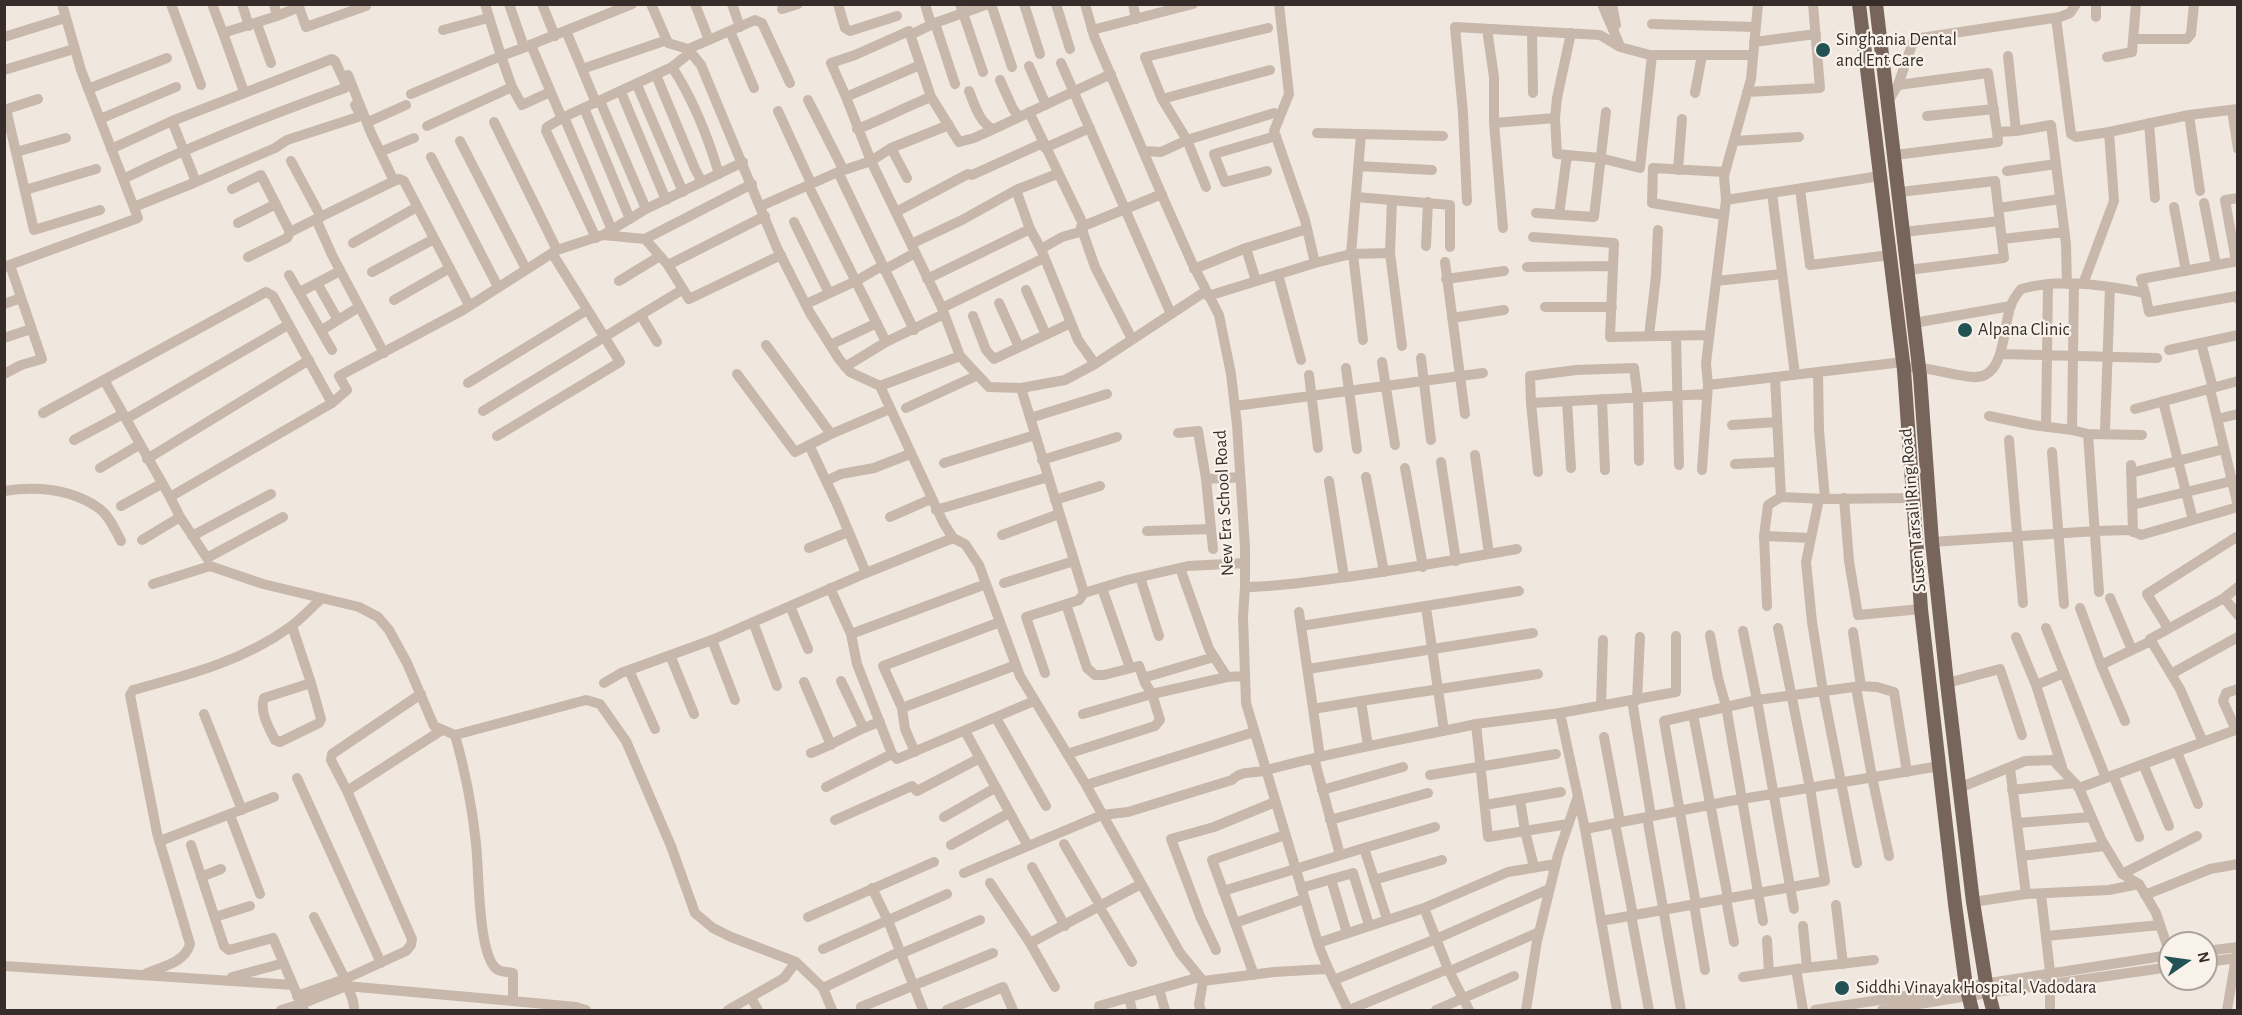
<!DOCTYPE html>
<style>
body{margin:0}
#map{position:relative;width:2242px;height:1015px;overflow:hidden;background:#f0e8df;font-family:"Alegreya Sans",sans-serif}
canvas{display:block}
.frame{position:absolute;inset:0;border:6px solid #362d2a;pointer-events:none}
.north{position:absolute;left:2158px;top:931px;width:60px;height:60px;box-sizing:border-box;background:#f8f2eb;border:2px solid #aaa39e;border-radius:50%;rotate:77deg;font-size:16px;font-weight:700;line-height:24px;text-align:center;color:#362d2a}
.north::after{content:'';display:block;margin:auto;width:21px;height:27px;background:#235254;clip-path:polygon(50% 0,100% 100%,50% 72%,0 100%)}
</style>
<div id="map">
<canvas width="2242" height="1015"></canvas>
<div class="frame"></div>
<div class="north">N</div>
</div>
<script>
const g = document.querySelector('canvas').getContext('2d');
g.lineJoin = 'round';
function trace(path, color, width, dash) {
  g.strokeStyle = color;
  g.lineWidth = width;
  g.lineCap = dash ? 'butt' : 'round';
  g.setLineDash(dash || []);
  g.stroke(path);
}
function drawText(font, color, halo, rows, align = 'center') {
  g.font = font + ' "Alegreya Sans",sans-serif';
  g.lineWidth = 4.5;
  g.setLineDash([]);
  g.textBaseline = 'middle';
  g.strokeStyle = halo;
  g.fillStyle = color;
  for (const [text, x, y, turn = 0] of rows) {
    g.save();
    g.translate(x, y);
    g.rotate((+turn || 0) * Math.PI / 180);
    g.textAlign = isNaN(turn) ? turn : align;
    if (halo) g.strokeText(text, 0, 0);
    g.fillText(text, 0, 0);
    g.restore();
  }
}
const minor = new Path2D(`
 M171,4L201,85
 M212,4L223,33L277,16L299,7
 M242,4L249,26
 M274,4L277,16
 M298,4L306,27L366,6
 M485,4L501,56L531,45L560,114
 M509,4L524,47
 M542,4L555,36
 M651,4L668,43L688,49L701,65L777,248L810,313L839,359L850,372L880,386L960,356L989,387L1021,388L1065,380L1095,364L1206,291
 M695,4L709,40
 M732,4L740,27
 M838,4L845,28L850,31L897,16
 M925,4L930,21L935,23L988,4
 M960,4L983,72
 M991,4L1012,67
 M1024,4L1040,54
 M1056,4L1070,49
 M1085,4L1094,36L1164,200L1192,263L1219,315L1231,374L1237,425L1245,547V587L1243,617L1246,703L1318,943C1326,967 1338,988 1348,1010
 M1133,4L1136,19
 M1279,4L1289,94L1274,131L1305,220L1315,263
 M1602,4L1620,46
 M1612,4L1616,25
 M782,9L798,4
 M2096,17V4
 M2056,18L2071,134L2076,137L2109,132
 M257,24L271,63
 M1652,24L1755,27
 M1487,29L1494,77V123L1555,118
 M443,30L488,18
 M1092,30L1193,4
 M566,31L582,69
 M730,31L754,88
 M1532,31L1533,93
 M223,33L244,92
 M1571,33L1557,98L1555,118L1557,154L1600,158L1640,168L1652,55
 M910,35L935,23L955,84
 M4,37L65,18
 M2134,39H2187L2191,34L2194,4
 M1754,42L1816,34
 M530,45L632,4
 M688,49L755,20L762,23L790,83
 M2008,56L2016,131L2051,125L2066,244L2067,284
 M2107,57L2132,52L2136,4
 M1061,63L1171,314
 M920,65L846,97L831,63L855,55L909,31L931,97L959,142L974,138L994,129
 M1029,66L1046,105
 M672,67C693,99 708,137 719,174
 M4,70L74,49
 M348,75L371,133L394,181L399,179L404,181L469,305
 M656,75L695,169L702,182
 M1000,80L1013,109L1019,117
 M637,85L683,192
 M1898,85L1988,73L1997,132
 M88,89L167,58
 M969,91C974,103 980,125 994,129L1111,74
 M621,92L666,200
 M1747,92L1820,88L1813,4
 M1695,93L1702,55
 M411,94L501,56L512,87L522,105L550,92
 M846,97L871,161L942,308L960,356
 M1162,99L1270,70
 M808,100L843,169
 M1889,100L1898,85L1914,39L2060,17L2070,13L2076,4
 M600,101L646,209
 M596,103L582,69L667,40
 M584,108L630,219
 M6,109L34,230L100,210
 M4,110L38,99
 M2232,110L2238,149
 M778,111L811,183
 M1029,112L1084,226
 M1927,116L1994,109
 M564,117L612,230
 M100,119L176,87
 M368,122L406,105
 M494,122L557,250
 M1494,123L1503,228
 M2149,123L2155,198
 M427,126L512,87
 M857,129C882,120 905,107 931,97
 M1317,133L1443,136
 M460,141L526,269
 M1734,141L1799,137
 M891,148L949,125
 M1045,148L1090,128
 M111,149L172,121L332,59L335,61L346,85L345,88C269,115 195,144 123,179
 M1144,151L1161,152L1187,140L1274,113
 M16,152L66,138
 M380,152L414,138
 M1895,155L1998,142L1997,132L2016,131
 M431,157L498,287
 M291,161L321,217
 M1358,166L1432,170
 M1678,170L1682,119
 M1267,171L1225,182L1214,154L1276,136
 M2007,171L2056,164
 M838,172L871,161L891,148L907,178
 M196,182L275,148L287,140L358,117L359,112L355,105
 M808,185L886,342
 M1206,187L1187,140L1162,99L1145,57L1268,28
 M232,189L261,175L290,232L316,219
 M1800,189L1810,265L1890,255
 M25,190L96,169
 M1016,190L1057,174
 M2200,191L2189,115L2238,109
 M1900,192L1995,181L2004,258L1908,270
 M1772,193L1795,375
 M1356,197L1450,205V247
 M1392,200L1390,253L1402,346
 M1726,200L1880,176
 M1467,201L1463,113L1455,27L1600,35L1620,47L1650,55H1753
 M2204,203L2216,265
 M761,206L838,172L914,330
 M134,207L196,182L172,121
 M2174,207L2186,271
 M1998,208L2060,199
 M896,212L968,174L972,175L1043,143
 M1536,213L1594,217L1606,112
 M1559,215L1567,155
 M1724,215L1652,203L1653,168L1725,172
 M794,222L829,293
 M238,223L276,204
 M1083,231L1062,237L1041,249L1078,340L1095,364
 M1904,232L2000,221
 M603,235L646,209L743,162
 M1533,237L1614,243L1610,337L1709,335
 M596,238L546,131L547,127L564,117L672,67L691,52
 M645,239L752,184
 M2002,239L2064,232
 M353,243L417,207
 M911,244L962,220L1016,190L1030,229
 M1426,246L1428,202
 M1246,248L1256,281
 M1351,254L1361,134
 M1353,254L1363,340
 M248,257L287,238L290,232
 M2236,261L2225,200L2238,198
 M1445,262L1465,414
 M668,265L765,216
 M4,267L138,218L81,70L62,4
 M1527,267L1613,266
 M1194,269L1246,248L1307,229
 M884,270L915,253
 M372,272L434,239
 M1278,274L1301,360
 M289,275L332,350
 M927,279L1030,229L1041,249
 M1446,279L1504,271
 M619,281L660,256
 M1716,281L1782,274
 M317,283L338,320
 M2083,284L2114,201L2109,132L2189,115
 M1026,290L1046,335
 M300,292L340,271
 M2145,293L2141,279L2238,261
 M1208,296L1315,263L1351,254L1390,253
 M394,300L450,268
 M999,303L1019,347
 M4,304L21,298
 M806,304L856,281L882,266
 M1545,307H1612
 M942,308L1044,258
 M973,316L986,350L994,359L1071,323
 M1452,318L1504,310
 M1914,323L2011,306
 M322,330L359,307
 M1649,336L1656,276L1658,230
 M1676,336L1679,465
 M4,338L31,329
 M1132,339L1095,267L1081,227L1162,194
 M657,342L643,319L642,314L682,290
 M2201,343L2213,388
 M766,345L831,434L890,409
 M830,345L877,323
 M2169,350L2238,335
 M384,353L332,255L316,219L394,181
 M2001,354L2157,358
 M1421,358L1431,440
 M1382,362L1395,445
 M845,367L886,342L944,314
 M1904,367C1928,366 1949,375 1973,377C2006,380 2003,325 2011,305C2013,300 2017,294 2021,289C2062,278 2104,285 2145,293L2149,312L2237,296L2238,299
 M1346,368L1357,449
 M1818,372L1819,430L1825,499
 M4,374L21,365L42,359L10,265
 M737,374L795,452L831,434
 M1309,375L1318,448
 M1775,377L1781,497
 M104,380L170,497
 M468,383L587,310
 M1708,385L1903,362
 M880,386L943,522L953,538L965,544L979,565L1020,676L1086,785L1180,953L1203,981L1274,972L1326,969
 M1021,388L1084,593L1127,580L1188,566L1245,563
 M2210,389L2238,506
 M1602,399L1605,470
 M1567,401L1571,468
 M2163,401L2193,520
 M1531,403L1530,376L1576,370L1634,368L1638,398L1639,461
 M1235,406L1483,373
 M906,408L978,375
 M2135,409L2238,381
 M483,411L642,314
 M43,413L266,292L273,296L332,403
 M1989,416L2033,425L2072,430L2088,434
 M1030,418L1107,394
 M126,419L288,325
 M2217,419L2238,414
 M1732,425L1777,422
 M2046,427L2048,284
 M2072,430L2074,284
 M2105,430L2110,287
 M1178,433L1198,431L1206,479L1240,477
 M497,436L620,362L552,253
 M74,440L123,414
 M2009,440L2023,603
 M809,445L837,504L866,573L953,538
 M2052,452L2064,604
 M1475,455L1489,554
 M147,459L309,360
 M1042,460L1117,437
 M1441,462L1456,561
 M944,463L1035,435
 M1735,464L1779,462
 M2131,465L2133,532
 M100,468L139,445
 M1405,468L1423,567
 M1702,470L1708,385L1706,363L1726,200L1724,176L1751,79L1758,4
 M1538,472L1531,403L1707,394
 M2131,473L2224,449
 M1366,477L1384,572
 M1206,479L1213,549
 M826,481L841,474L874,468L910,454
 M1329,481L1344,577
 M4,491C37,486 72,489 100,509C110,517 115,530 121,541
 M1844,498L1849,561L1858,615L1921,609
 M1819,499L1806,562L1812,622L1823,691L1857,863
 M1055,500L1100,486
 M2132,505L2232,481
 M121,506L161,484
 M936,510L1048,477
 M283,517L207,558L180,517L170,497L332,403L347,390L339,376L463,310L557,250L603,235L645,239L668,265L689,299L781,255
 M890,517L931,499
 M1147,531L1211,529
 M1002,535L1059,514
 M192,536L271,494
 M1764,536L1811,538
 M142,540L180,517
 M1932,542L2096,531L2130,530L2141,535L2238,507
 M809,548L848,532
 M1180,568L1209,649L1227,677L1245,676
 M1140,577L1159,636
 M1004,583L1074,561
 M153,584L210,566L263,584L359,607L378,617L389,630L407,663L434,726L455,735L586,700L600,704L626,741L671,846L695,913L713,928L731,937L796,962L823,988L832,1010
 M1245,587C1280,587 1313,581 1347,577C1404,569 1460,559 1517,549
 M830,588L851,634L986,584
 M1102,588L1130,668
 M2099,592L2088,434L2142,435
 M2110,598L2132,650L2151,641
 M2224,598L2238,587
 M1066,604L1087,668L1095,675H1104L1139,666L1145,683L1152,694L1227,677
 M790,606L808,649
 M1767,606L1764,536L1768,505L1781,497L1825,499L1913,498
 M1426,607L1444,731
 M2080,608L2101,665
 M1299,612L1320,757
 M753,622L777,686
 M292,626L311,683L321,719L319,723L280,742L275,740C269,728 259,711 264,698L311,683
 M1301,626L1519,591
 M2046,628L2106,778
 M2168,628L2147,594L2238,536
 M1743,631L1757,700L1794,909
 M1853,632L1861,686
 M851,634L857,664L892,754L897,759L1034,701
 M1710,635L1718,678L1726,706L1763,921
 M2016,637L2036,685
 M712,640L735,700
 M670,655L694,714
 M1308,669L1533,633
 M629,670L655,729
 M1045,673L1026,617L1079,600L1084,593
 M2171,674L2238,637
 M1143,678L1214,657
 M841,681L863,727
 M804,682L831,745
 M604,683L621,673L712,640L866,573
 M1947,683L2000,669L2022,735
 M1856,687L1872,777L1889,856
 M1632,700L1651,816
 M1637,700L1640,637
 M1601,706L1603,640
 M902,708L1016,665
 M1313,709L1361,701
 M1560,713L1476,724L1488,837L1568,824
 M204,714L242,810
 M1693,714L1728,898
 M996,718L1046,806
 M2125,721L2101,665L2132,650
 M2236,730L2223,701L2226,693L2238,689
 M965,731L1028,846
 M455,735C465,770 472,806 476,843C479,872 478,943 493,965C498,973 505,971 513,973V1001
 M1604,737L1620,822
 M2203,742L2180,689L2150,639L2224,598L2238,615
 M1368,746L1361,701L1538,674
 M915,752L905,729L902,708L883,666L1000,622
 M2177,752L2198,804
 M811,753C836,744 856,729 880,722
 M1067,754L1155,726L1160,720L1152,694L1083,714
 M1314,758L1340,855
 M2143,764L2169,826
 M2062,767L2036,685L2064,673
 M2010,768L2026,894L2109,890L2139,884
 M1430,775L1556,754
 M2113,775L2139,837
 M297,778L381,963
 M1086,785L1254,732
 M826,787L892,754
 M1959,788L2025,761L2053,760L2079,788L2101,839L2122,874L2139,884L2156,913L2170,954
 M2079,788L2238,729
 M1322,790L1403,767
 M2012,790L2075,783
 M347,791L331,760L332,754L421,694
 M1520,800L1525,831L1534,867
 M1485,805L1561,792
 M230,815L260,894
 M944,817L995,788
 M1647,817L1681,1010
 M835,820L912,786L917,791L980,758
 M1330,820L1428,793
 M1615,823L1633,915
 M2017,823L2091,817
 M1585,829L1560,713L1676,692V636
 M160,841L274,797
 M1064,844L1101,907
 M191,845L224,946L229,950L273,938L293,985
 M951,845L1009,813
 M1364,848L1435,827
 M2021,856L2105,846
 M1032,867L1065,926
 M964,873L1102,815L1128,812L1232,780C1241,770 1254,774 1267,770C1335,751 1406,739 1476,724
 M2122,874L2197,836
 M201,877L221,869
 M1331,879L1347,933
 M1374,880L1442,860
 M990,883L1030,943L1141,884
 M872,888L889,923L923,1010
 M1301,888L1353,873L1369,925
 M1223,891L1364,848L1387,919
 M2041,894L2050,972V1010
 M2145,895L2210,869L2238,864
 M1726,899L1734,942
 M1973,902L2026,894
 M1694,904L1705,970
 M1696,904L1664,721L1757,700L1861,686L1877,687L1894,692L1907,772
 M1836,905L1843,964
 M1100,908L1132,962
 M1424,908L1508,872L1556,864
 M1631,915L1649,1010
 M215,917L250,906
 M314,917L345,979C347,990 355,998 354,1010
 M808,917L934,862
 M1601,921L1825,881L1810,788L1778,628
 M1235,923L1304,899
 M1803,926L1807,968
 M2046,936L2160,925
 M1767,940L1769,973
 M1030,943L1055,987
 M1318,943L1424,908L1448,969L1469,1010
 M823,949L947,894
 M1216,950L1200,916L1171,839L1214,827L1275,802
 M2206,951L2238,947
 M900,954L980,920
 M2206,962L2238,958
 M4,966L293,985L301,1004L346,986L513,1001L576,1007L586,1010
 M1450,971L1539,932
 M145,974C161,967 185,963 190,944L157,833L130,695L133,690C188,675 243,661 290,627C301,619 311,608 321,599
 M1254,975L1212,860L1285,835
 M232,977L284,963
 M1743,977L1796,969
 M1334,980L1436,939L1549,889
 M823,988L899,952
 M1159,989L1165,1010
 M297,996L345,979L406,951L411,945L412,939L347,791L442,730
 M1129,997L1132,1010
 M751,998L758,1010
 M861,1007L993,953
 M281,1010L301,1004L304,1010
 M728,1010L784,978L796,962
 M947,1010L1003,987L1013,1010
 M1100,1010L1099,1006L1200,977
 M1201,1010L1199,1005L1203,981
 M1349,1010L1448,969
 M1436,1010L1514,976
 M1526,1010L1537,941L1558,855L1578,796
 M1617,1010L1585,829L1730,801L1940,766
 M1803,1010L1796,969L1874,960
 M1815,1010L2170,955
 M1882,1010L1968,996L2170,967
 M2227,1010L2238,946`);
const major = new Path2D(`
 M1859,4L1904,370L1921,609L1955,904L1966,986L1972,1010
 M1876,4L1920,376L1932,542L1947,683L1973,902L1986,983L1993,1010`);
const markers = [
 [1823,50,8,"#235254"],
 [1965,330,8,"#235254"],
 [1842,988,8,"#235254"]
];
const poiNames = [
 ["Singhania Dental",1836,40],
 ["and Ent Care",1836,61],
 ["Alpana Clinic",1978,330],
 ["Siddhi Vinayak Hospital, Vadodara",1856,988]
];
const streetNames = [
 ["New Era School Road",1224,503,-93],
 ["Susen Tarsali Ring Road",1913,510,-95]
];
trace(minor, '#c8b8ac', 10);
trace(major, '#77655c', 14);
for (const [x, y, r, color] of markers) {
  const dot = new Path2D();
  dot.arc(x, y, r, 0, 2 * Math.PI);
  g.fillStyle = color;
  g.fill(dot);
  trace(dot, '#f8f2eb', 2);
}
drawText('18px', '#362d2a', '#f8f2eb', poiNames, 'left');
drawText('18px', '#362d2a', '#f8f2eb', streetNames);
</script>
